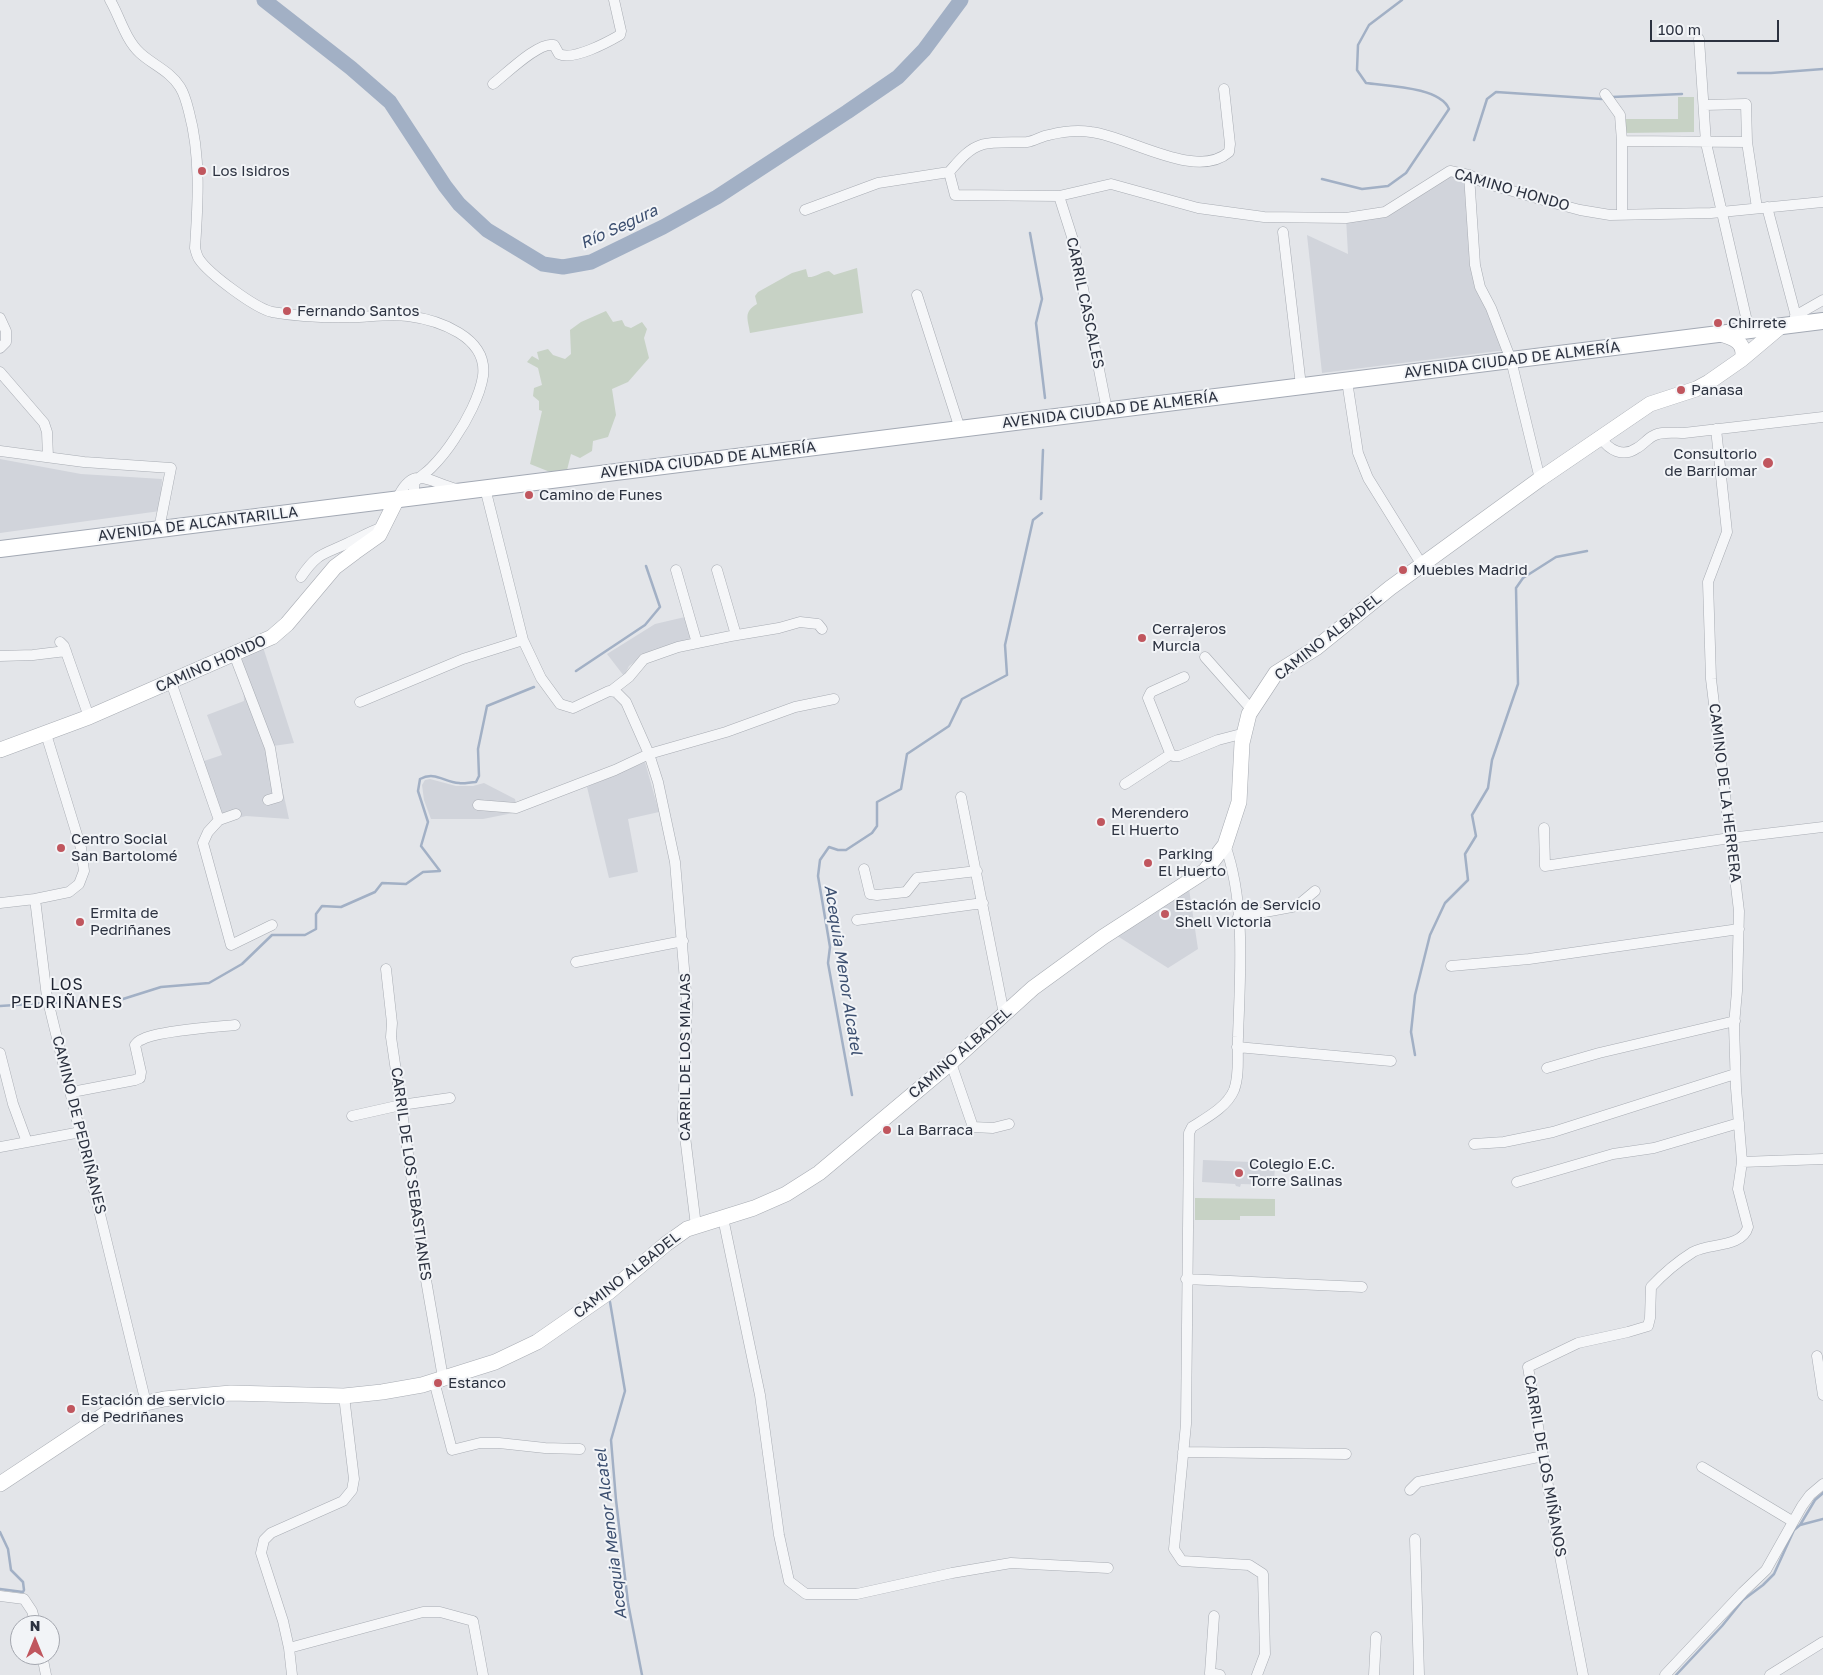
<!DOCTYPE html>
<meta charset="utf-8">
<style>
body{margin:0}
#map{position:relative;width:1823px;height:1675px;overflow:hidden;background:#e3e5e9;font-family:"Golos Text",sans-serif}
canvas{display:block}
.north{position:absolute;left:10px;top:1615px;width:50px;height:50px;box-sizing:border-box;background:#f2f4f7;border:1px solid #a3a6ae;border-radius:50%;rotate:0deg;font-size:14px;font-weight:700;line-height:20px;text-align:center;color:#2c3240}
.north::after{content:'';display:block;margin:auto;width:18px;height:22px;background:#c0565e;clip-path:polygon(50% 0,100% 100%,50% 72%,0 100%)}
.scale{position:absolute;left:1650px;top:20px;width:129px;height:22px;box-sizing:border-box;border:2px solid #2c3240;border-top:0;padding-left:6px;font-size:15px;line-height:18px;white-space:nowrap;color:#2c3240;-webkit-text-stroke:4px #f2f4f7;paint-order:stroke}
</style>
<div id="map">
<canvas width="1823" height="1675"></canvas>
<div class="north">N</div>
<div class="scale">100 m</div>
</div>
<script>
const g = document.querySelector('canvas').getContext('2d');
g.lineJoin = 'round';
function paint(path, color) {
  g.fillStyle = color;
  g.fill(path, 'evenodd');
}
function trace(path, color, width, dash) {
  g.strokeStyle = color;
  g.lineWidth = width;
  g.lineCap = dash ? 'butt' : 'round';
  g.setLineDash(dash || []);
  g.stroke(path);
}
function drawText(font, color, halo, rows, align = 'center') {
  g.font = font + ' "Golos Text",sans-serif';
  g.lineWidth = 4;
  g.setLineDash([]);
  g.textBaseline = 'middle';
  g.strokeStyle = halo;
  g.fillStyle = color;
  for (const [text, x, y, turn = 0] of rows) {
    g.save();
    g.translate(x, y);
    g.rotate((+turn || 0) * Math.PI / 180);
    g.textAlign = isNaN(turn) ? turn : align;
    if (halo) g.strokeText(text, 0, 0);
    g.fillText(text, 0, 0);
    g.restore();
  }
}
const built = new Path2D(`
 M1450,171L1469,175L1475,265L1506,350L1322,373L1307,235L1348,254L1346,218L1385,212Z
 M0,459L81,474L162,479L160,511L0,533Z
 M685,617L693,641L643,656L629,666L624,676L607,654L655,624Z
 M263,647L294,743L273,746L289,819L246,816L230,820L219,825L198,763L222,755L207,715L244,701L242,657Z
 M645,762L659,812L628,819L638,872L609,878L587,787Z
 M430,779L456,786H473L484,783L515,799L518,812L483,819H431L424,800L422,785L425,780Z
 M1188,882L1198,949L1168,968L1111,932Z
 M1203,1160L1275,1163L1274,1185L1241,1184L1240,1187L1236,1186L1235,1184L1202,1182Z`);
const green = new Path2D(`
 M1678,97H1694V132L1624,133V119H1678Z
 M857,268L863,313L750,333C748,319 743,312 757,304L755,296L758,292L792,273L806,269L808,277C814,278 821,272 829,271L834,275Z
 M606,311L613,322L622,320L625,326L631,328L642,322L647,329L644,338L649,358L628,382L612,389L616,415L608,437L593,441L592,451L580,458L571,454L567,470L550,472L530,464L542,411L539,410V401L533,396L534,388L542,385L538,368L527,362L532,356L539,360L537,352L548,349L553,355L565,359L571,354L570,330L581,322Z
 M1195,1198L1275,1199V1216H1240V1220H1195Z`);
const stream = new Path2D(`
 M1738,73H1771L1823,69
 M1612,97L1682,94
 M1474,140L1487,99L1496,92L1602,99
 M1322,179L1362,189L1388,186L1406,173L1449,109C1440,87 1387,86 1366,83L1357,70L1358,45L1369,25L1402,0
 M1030,233L1042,299L1036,323L1045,398
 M1041,499L1043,450
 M576,671L645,625L660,607L646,566
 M51,1003L123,999L161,987L209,983L242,964L272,935H305L316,929V914L322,906L341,907L375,892L382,883L406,884L423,872L440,871L421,846L428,822L418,791L420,779C435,771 444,782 459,783C464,784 470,782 476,782L479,776L478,749L487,706L534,687
 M0,1006L46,1003
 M1415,1055L1411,1032L1415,995L1430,935L1445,903L1468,880L1465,854L1476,836L1472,815L1488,788L1492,760L1518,684L1516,588L1523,578L1556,557L1587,551
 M852,1095L828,963L830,947L818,876L820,860L829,847L838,850H846L872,833L877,826V802L901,789L907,754L949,726L962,699L1007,675L1005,645L1033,520L1042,513
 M610,1302L625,1391L611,1440L616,1500L628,1603L642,1675
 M1800,1525L1823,1519
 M0,1532L8,1549L11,1570L23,1582L24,1590L23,1592L0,1589
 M1676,1675L1722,1626L1743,1600L1763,1585L1774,1574L1794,1530L1800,1525L1815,1500L1823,1493`);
const river = new Path2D(`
 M264,0L351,68L390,102L445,186L459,204L487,230L543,264L563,267L591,262L663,227L717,197L847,112L898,77L924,50L961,0`);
const street = new Path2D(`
 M110,0C120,17 125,39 140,53C153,65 170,71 180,87C185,95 187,104 189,112C201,156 198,203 195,248C196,252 197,256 199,259C209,274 255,308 272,312C300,317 331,318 359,317C376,316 392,314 408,316C439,320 488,337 483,376C480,396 466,422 455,438C448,449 440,459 431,468C426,473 419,477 414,483V491L418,497
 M1699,39L1706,143L1749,330
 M493,84C506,74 539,41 554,45L559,54C573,61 608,42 620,35L621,31L614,0
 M1605,94L1620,115L1622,141V213
 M1704,105L1746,104L1747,142L1757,208
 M1622,141L1747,142
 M949,172C958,162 968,149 981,145C993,141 1014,143 1027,142C1035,141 1041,136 1049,135C1061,132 1078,130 1091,132C1128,136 1196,181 1229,152L1230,144L1224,89
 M1469,175L1475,265L1480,287L1491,308L1511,360L1540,479
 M1059,196L1074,243L1107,410
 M1767,207L1798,324
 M805,210L878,183L949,172L955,195L1059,196L1111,184L1198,208L1264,217L1346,218L1385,212L1450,171L1469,175L1485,183L1550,202L1580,210L1610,215L1711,213L1823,202
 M1283,232L1301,386
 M917,295L960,429
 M1795,316L1823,300
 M0,318L6,331V342L0,348
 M0,372L44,423L47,432L48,457
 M1347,381L1358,453L1368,478L1422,565
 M1601,438C1609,450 1623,458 1637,448C1643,445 1647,439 1653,436C1661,431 1674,433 1684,433L1823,417
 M0,451L84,462L171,468L159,529
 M485,488L523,640L541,678L560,704L573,708L609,691L616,692L626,702L649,754L658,782L675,862L687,1004L683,1120L696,1226
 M397,499C414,462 429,483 457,489
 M676,570L697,643
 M717,570L736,635
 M301,577C318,552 323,555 348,543C361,537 369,532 383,527
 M60,642L64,646L89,717
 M234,654L270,748L278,797L268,800
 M0,656L33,655L66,651
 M1205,657L1252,710
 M1184,677L1151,692L1148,698L1170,753L1173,756H1179L1218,740L1245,733
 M171,682L219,820L236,814
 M611,691L629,677L644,659L678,647L731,636L779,628L800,622L818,624L822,629
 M360,702L463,659L523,640
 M46,734L81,848L84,871L79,884L69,892L35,899L47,997L146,1403
 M1125,784L1171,754
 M961,797L1004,1014
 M478,805L516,808L615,770L649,754L726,732L795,707L834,699
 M219,820L208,832L203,843L231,945L272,925
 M1544,828L1545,866L1730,838L1823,827
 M1225,845C1246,903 1240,976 1238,1037C1237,1053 1240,1074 1234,1090C1227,1107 1206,1118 1192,1127L1189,1133L1186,1424L1174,1549L1182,1561L1249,1565L1263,1574L1265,1654L1257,1675
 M864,869L870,894L877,895L906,892L917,878L977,871
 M0,903L35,899
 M1238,917L1297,906L1315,891
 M857,920L983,903
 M576,962L683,941
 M1451,966L1529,959L1739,929
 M386,969L392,1023L391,1037L401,1105L426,1280L443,1378
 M1237,1047L1391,1061
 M0,1053L13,1104L27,1142
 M951,1063L973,1127L993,1128L1009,1124
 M1547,1068L1599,1053L1735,1021
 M72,1092L135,1080L140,1078L141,1072L135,1045C136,1044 139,1040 141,1040C155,1031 215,1027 235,1025
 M352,1116L401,1105L450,1098
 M1474,1144L1504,1142L1553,1132L1735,1074
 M0,1147L81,1132
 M1742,1162L1823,1159
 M1517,1182L1613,1154L1654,1148L1739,1123
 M723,1218L760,1395L779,1535L789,1581L806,1594H857L952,1573L1011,1563L1108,1568
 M1186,1279L1362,1287
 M1817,1356L1823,1395
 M434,1381L452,1450L480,1443H499L545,1448L580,1449
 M1183,1452L1346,1454
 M1702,1467L1792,1521
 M1410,1490L1418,1482L1543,1456
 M1415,1539L1419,1675
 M0,1596L24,1599L32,1611L36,1625
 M1214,1616L1210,1673L1220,1675
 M289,1648L423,1612H440L473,1621L483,1675
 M42,1655L46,1675
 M292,1675L289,1648L283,1621L261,1553L264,1540L271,1533L343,1501L352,1490L354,1479L344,1396
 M1374,1675L1376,1637
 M1583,1675L1559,1551L1528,1367L1578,1343L1628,1332L1648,1326L1650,1318L1651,1287C1664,1273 1677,1262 1693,1252C1709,1243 1742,1248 1748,1227L1738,1189L1742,1162L1736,1088L1734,1025L1737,991L1739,911L1711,679L1708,582L1727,532L1716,429
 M1665,1675L1743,1592L1766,1570L1802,1506L1810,1495L1823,1484
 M1770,1675L1823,1642`);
const secondary = new Path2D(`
 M1719,334C1733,337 1747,343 1742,359
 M0,750L89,717L272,637L287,624L335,567L355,552L379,535L397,499
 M0,1484L107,1413L146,1403L164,1399L231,1393L344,1396L382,1392L422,1385L495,1362L537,1342L609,1292L666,1244L687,1229L754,1208L786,1194L819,1173L948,1065L1033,988L1103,937L1205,871L1225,845L1239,802L1242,743L1249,714L1276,673L1316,648L1390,588L1540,479L1650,404L1696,389L1709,382L1742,359L1780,327`);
const primary = new Path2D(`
 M0,549L1823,321`);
const markers = [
 [202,171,5,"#c0565e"],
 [287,311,5,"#c0565e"],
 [1718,323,5,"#c0565e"],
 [1681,390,5,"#c0565e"],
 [1768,463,6,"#c0565e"],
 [529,495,5,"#c0565e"],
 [1403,570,5,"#c0565e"],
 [1142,638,5,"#c0565e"],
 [1101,822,5,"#c0565e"],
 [61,848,5,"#c0565e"],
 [1148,863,5,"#c0565e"],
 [1165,914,5,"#c0565e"],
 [80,922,5,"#c0565e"],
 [887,1130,5,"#c0565e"],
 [1239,1173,5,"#c0565e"],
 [438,1383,5,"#c0565e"],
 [71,1409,5,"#c0565e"]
];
const poiNames = [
 ["Los Isidros",212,171],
 ["Fernando Santos",297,311],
 ["Chirrete",1728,323],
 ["Panasa",1691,390],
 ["Consultorio",1757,454,"right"],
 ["de Barriomar",1757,471,"right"],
 ["Camino de Funes",539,495],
 ["Muebles Madrid",1413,570],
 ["Cerrajeros",1152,629],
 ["Murcia",1152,646],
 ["Merendero",1111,813],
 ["El Huerto",1111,830],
 ["Centro Social",71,839],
 ["San Bartolomé",71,856],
 ["Parking",1158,854],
 ["El Huerto",1158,871],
 ["Estación de Servicio",1175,905],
 ["Shell Victoria",1175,922],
 ["Ermita de",90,913],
 ["Pedriñanes",90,930],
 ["La Barraca",897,1130],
 ["Colegio E.C.",1249,1164],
 ["Torre Salinas",1249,1181],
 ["Estanco",448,1383],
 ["Estación de servicio",81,1400],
 ["de Pedriñanes",81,1417]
];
const streetNames = [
 ["CAMINO HONDO",1512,190,16],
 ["CARRIL CASCALES",1085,303,78],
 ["AVENIDA CIUDAD DE ALMERÍA",1512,360,-7],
 ["AVENIDA CIUDAD DE ALMERÍA",1110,410,-7],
 ["AVENIDA CIUDAD DE ALMERÍA",708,460,-7],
 ["AVENIDA DE ALCANTARILLA",198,524,-7],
 ["CAMINO ALBADEL",1328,637,-38],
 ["CAMINO HONDO",211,664,-24],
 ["CAMINO DE LA HERRERA",1725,793,83],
 ["CAMINO ALBADEL",960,1053,-41],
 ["CARRIL DE LOS MIAJAS",685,1057,-90],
 ["CAMINO DE PEDRIÑANES",79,1125,76],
 ["CARRIL DE LOS SEBASTIANES",411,1174,82],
 ["CAMINO ALBADEL",627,1275,-38],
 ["CARRIL DE LOS MIÑANOS",1545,1466,80]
];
const waterNames = [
 ["Río Segura",619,227,-25],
 ["Acequia Menor Alcatel",843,970,81],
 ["Acequia Menor Alcatel",611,1534,-97]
];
const neighbourhoodNames = [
 ["LOS",67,985],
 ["PEDRIÑANES",67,1003]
];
paint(built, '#d1d4db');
paint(green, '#c7d2c5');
trace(stream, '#a2b0c5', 2.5);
trace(river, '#a2b0c5', 15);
trace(street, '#a8acb3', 11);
trace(secondary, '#a8acb3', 16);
trace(primary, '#a3a9b4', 18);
trace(street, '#f5f6f8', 10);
trace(secondary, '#fff', 15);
trace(primary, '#fff', 16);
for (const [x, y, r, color] of markers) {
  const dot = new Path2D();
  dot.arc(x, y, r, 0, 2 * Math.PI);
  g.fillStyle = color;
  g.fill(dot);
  trace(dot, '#f2f4f7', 2);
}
drawText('15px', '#2c3240', '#f2f4f7', poiNames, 'left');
drawText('15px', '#2c3240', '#f2f4f7', streetNames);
drawText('italic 16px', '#3b4e6f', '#f2f4f7', waterNames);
g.letterSpacing = '1px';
drawText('16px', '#1e2331', '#f2f4f7', neighbourhoodNames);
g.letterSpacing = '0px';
</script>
